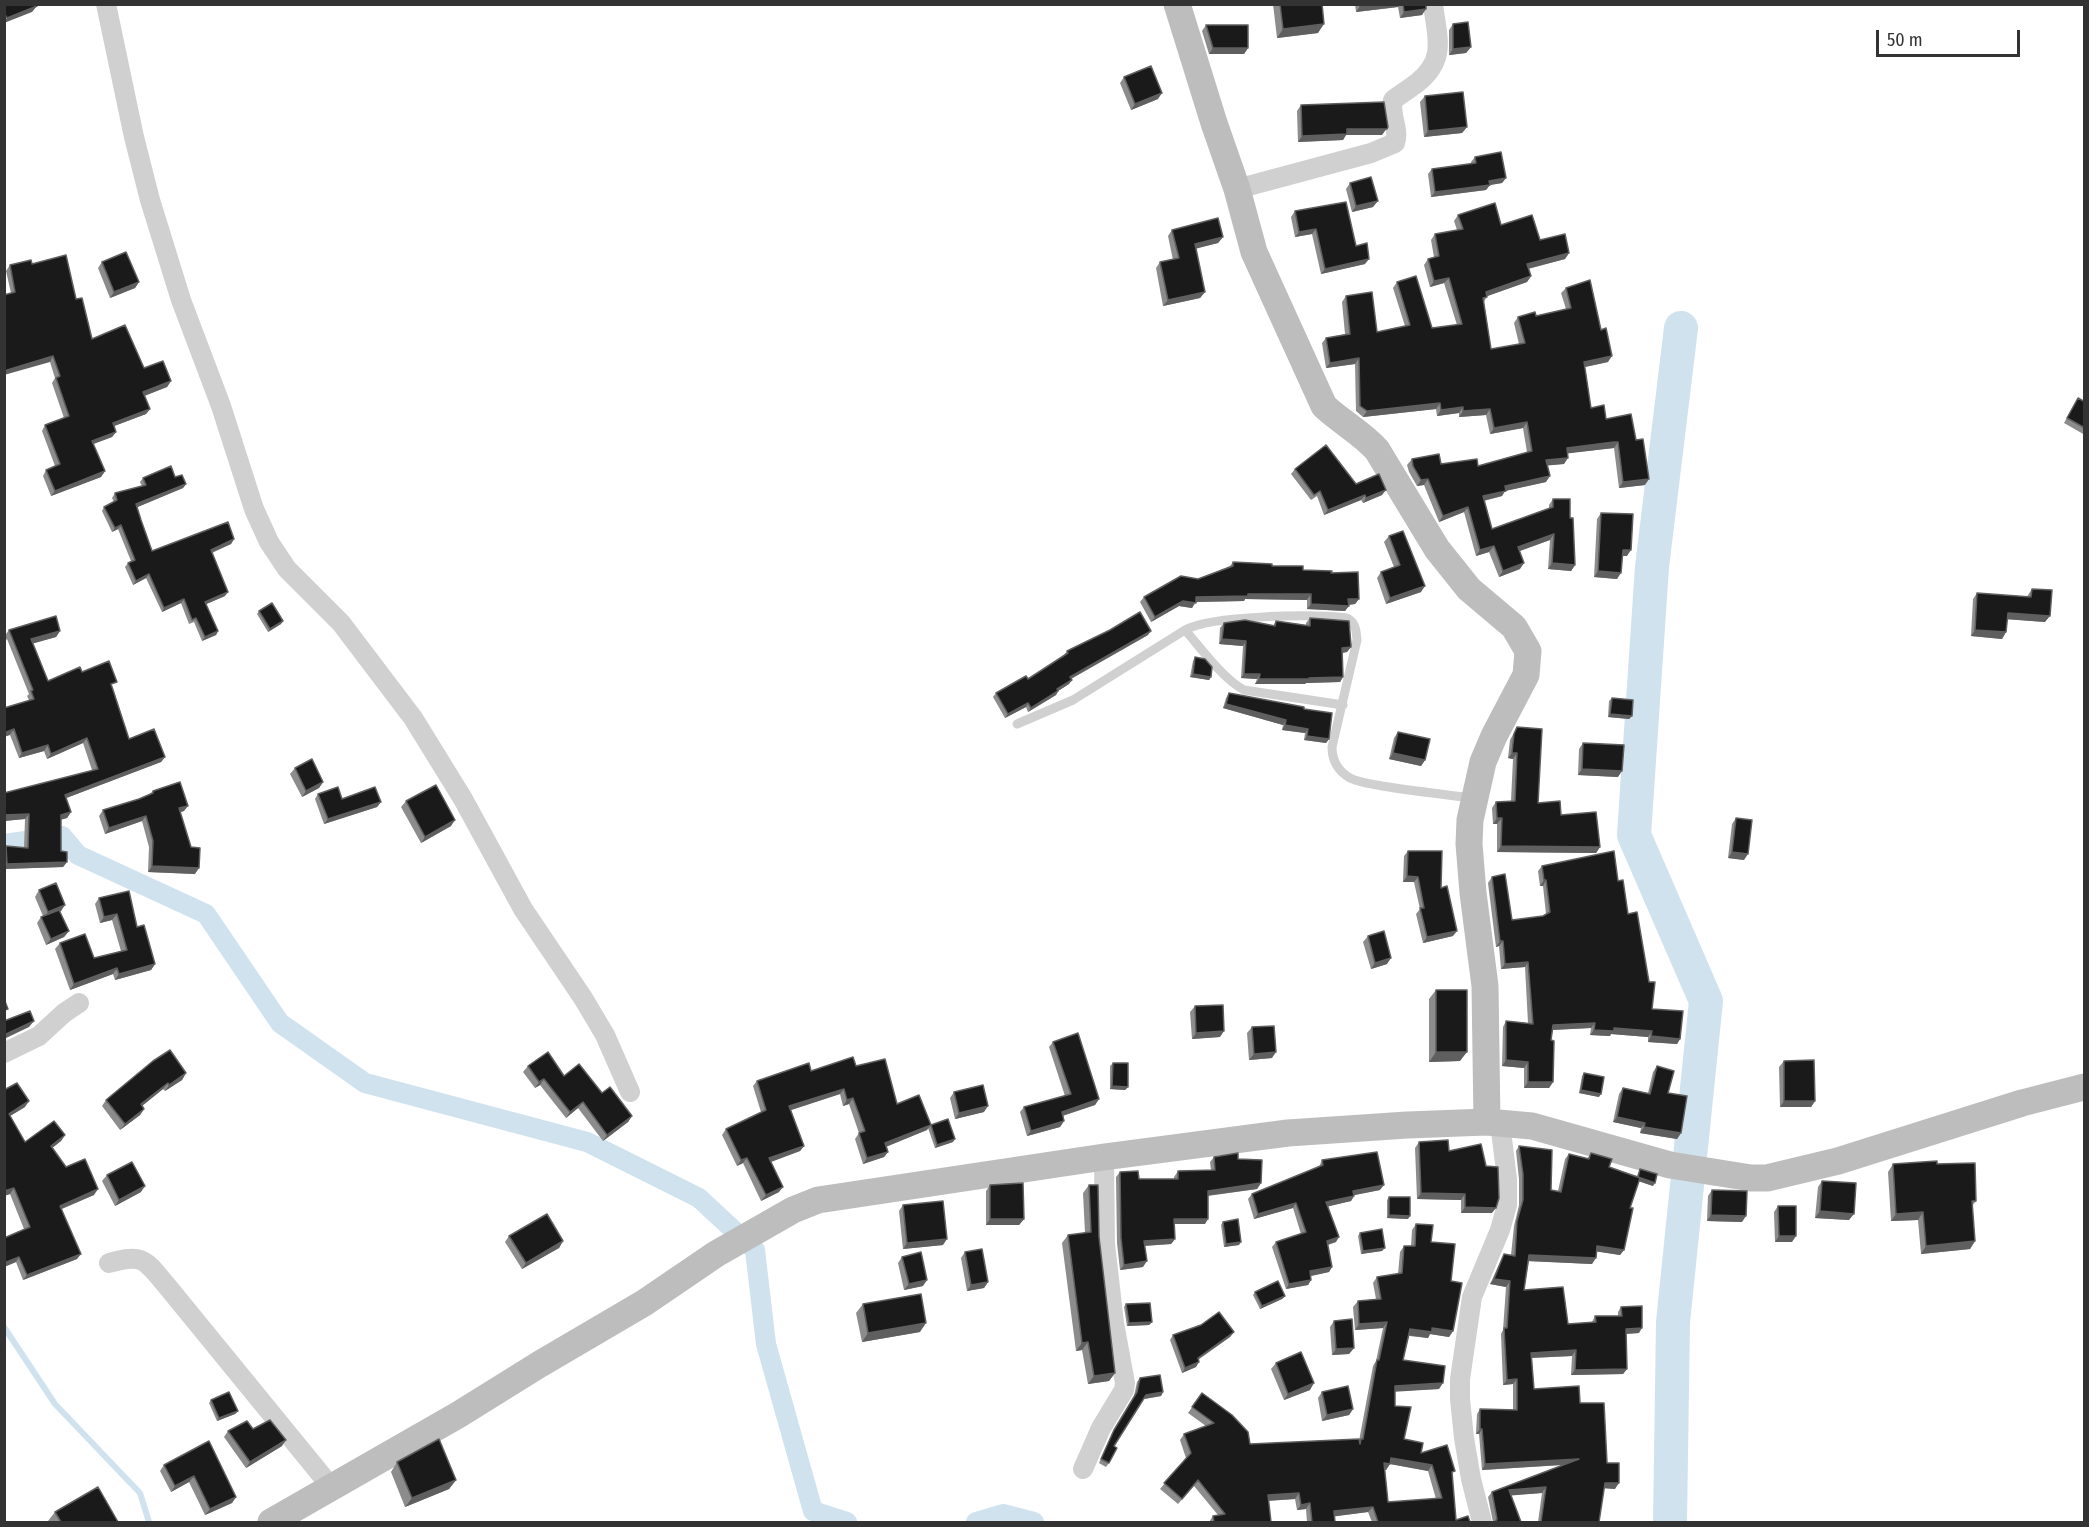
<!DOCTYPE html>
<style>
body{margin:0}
#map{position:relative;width:2089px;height:1527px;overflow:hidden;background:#fff;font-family:"Fira Sans Condensed",sans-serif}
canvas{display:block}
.frame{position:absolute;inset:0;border:6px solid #333;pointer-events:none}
.scale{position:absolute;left:1876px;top:30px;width:144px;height:27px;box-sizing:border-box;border:3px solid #333;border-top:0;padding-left:8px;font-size:18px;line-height:21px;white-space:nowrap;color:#333;-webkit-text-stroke:4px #fff;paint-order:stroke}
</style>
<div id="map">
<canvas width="2089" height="1527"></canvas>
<div class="frame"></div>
<div class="scale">50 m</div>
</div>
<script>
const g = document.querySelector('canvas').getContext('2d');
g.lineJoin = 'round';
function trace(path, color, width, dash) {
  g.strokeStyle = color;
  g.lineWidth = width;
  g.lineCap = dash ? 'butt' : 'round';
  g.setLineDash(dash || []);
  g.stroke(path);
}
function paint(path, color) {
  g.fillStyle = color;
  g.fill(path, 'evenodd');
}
const stream = new Path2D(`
 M4,1327L55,1404L140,1493L149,1522`);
const canal = new Path2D(`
 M4,844L62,836L78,855L206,914L280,1023L365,1083L587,1142L699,1198L755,1250L766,1344L813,1511L847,1522
 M976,1522L1003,1514L1034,1522`);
const river = new Path2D(`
 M1670,1522L1673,1322L1706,1001L1634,835L1652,567L1681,328`);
const lane = new Path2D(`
 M1185,630C1201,648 1223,679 1244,690L1343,705
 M1017,724L1073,700L1185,630C1212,615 1314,614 1347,618C1356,623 1356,630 1357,640L1332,747C1332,760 1338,771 1350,778C1360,783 1372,784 1382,786C1412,791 1442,794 1472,798`);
const street = new Path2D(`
 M106,4L134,137L150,200L181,300L221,406L254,509L269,542L287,569L341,623L413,718L463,799L523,909L583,998L605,1035L630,1092
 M1237,189L1371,153L1395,143C1400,129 1389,115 1393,100C1401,94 1409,89 1417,83C1447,59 1437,38 1433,4
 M4,1053L39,1036L64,1013L79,1003
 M109,1263C144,1253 145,1260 167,1286L332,1488
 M1083,1469L1101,1428L1124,1390L1125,1383L1114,1323L1105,1244L1104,1157
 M1482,1522L1471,1479L1464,1438L1460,1399V1379L1472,1297L1500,1230L1507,1205V1179L1500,1123`);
const secondary = new Path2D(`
 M1177,4L1214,123L1237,189L1254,252L1324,406C1341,422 1362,433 1377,450L1437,549L1469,589L1514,627L1528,651L1526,675L1494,736L1483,762L1470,820L1469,844L1473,893L1485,986L1487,1122
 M271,1522L458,1415L540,1364L644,1303L716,1254L793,1210L818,1200L1104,1157L1288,1133L1407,1125L1487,1122L1532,1126L1670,1165L1751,1178H1767L1838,1161L2022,1103L2084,1087`);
const wall = new Path2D(`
 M1273,4H1322L1318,33L1277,38Z
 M1355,4H1426L1422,15L1400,18L1398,7L1356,12Z
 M1453,24L1471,47L1466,53L1449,55V30Z
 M1206,25L1248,48L1244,54H1209L1202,31Z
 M1124,77L1158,99L1131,110L1120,83Z
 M1425,96L1467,127L1462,133L1424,137L1420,102Z
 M1301,105L1382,135H1346L1343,140L1298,142L1297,111Z
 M1475,157L1506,178L1502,183L1490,185L1486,190L1431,197L1428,174L1432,169L1471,164V162Z
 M1350,183L1373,207L1352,212L1346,189Z
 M1295,211L1356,246L1365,264L1321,274L1312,234L1295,237L1291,217Z
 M1458,215L1501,225L1569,253L1565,259L1528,269L1531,276L1527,282L1487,296L1484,302L1491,349L1519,344L1514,323L1518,317L1536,316L1566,309L1561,293L1566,288L1608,362L1585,367L1591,408L1636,440L1645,485L1619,488L1614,448L1567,453L1564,464L1547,465L1546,482L1505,491L1502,496L1484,501L1492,529L1549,509V505L1553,499L1570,518L1575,565L1571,571L1548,569L1550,540L1520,551V569L1499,577L1489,552L1476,556L1464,512L1439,522L1424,485L1417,486L1409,472L1407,465L1412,459L1441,464L1478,466L1527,452L1523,428L1490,434L1486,415L1459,417V413L1437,416L1436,409L1363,417L1356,411L1355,364L1326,368L1322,343L1326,338L1345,334L1342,302L1346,296L1377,332L1405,326L1393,288L1397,282L1432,328L1457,325L1444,283L1430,287L1424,265L1428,259L1434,257L1431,240L1435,234L1457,230L1454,221Z
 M1172,230L1223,237L1218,243L1196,248L1205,292L1200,298L1163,306L1156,268L1160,262L1173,260L1168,236Z
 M102,262L139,282L135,288L110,298L98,268Z
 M32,264L76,299L92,339L144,368L171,381L167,387L144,396L150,409L146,414L114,426L116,432L112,437L93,444L105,471L101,477L51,496L43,476L46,470L55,466L42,431L45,425L64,418L52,383L55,378L50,362L11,293L6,271L10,265Z
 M2078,398L2085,402V435L2064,423Z
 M1295,469L1356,484L1382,495L1363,503L1361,500L1324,515L1317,496L1311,500L1291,474Z
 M175,477L186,484L183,488L137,507L141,520L152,551L234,539L231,544L212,553L225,596L206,604L218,631L216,635L202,641L194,622L189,624L181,603L162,612L146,578L133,585L125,567L128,563L131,561L118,529L112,532L102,511L104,507L114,502L112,498L115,493L142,486L140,482L143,478Z
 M1601,513L1627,556H1622L1617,579L1594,577L1597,519Z
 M1389,536L1421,592L1386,604L1377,578L1381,572L1394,567L1384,542Z
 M1233,562L1331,573L1359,599L1355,604L1349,605L1345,611L1307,609V600L1245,599L1244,601L1196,602L1192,608L1179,606L1151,622L1140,602L1144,597L1198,579L1230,566Z
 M2032,589L2045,622L2007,619L2006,632L2002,639L1971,636L1973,599L1977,593L2027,597L2028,595Z
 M259,611L281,624L268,632L257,614Z
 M1310,618L1351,647L1347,652L1343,653V677L1340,682L1306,683L1305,684H1255L1257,679L1241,678L1243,646L1219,644L1220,628L1224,623L1273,626L1276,621L1306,625V623Z
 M9,630L60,631L56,637L33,643L48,681L82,672L113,688L129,739L165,757L161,762L66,798L71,812L67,818L61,819V851L67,862L63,867L4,869V848L6,846L24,848L25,819L4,821L92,770L83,743L47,759L44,751L19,758L10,735L29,700L27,696L29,694L7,639L4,642V631L6,634Z
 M1148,635L1071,679L1069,684L1058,691L1056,695L1028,712L1026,707L1005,718L993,697L996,693L1028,679L1064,655L1067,651Z
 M1195,657L1211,677L1209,680L1190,677L1193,661Z
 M1229,693L1304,709L1329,739L1326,743L1304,740L1305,733L1282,730L1283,725L1223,708L1226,698Z
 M1612,698L1632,716L1629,719L1608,717L1609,701Z
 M1517,727L1538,803L1561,815L1600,847L1596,853L1497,852V824H1493L1492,808L1496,802L1511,801L1513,759L1508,758L1510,740Z
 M1398,732L1425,760L1421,766L1389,759L1394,738Z
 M1583,743L1618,777L1578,775L1579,749Z
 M295,768L323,782L319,788L302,797L290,774Z
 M153,791L184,811L180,812L195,874L148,872L149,847L142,821L105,834L99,816L103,810L139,799L150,794Z
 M318,794L342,799L381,802L377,807L324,824L315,799Z
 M406,801L451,826L421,843L401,807Z
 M1736,818L1744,860L1728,858L1732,824Z
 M1408,851L1441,888L1453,936L1423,943L1416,914L1420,909L1414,882H1403L1404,856Z
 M1542,866L1618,881L1628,914L1652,1009L1680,1039L1677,1044L1648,1042V1037L1611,1034L1610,1036L1590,1035L1591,1028L1553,1030L1551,1040L1553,1082L1549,1088H1524V1068L1502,1066L1503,1027L1506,1021L1528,1023L1525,967L1501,969L1499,946L1496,947L1488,883L1492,877L1512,920L1543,916L1546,914L1543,886H1540L1538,871Z
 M39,890L61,911H60L69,931L64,937L46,945L37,923L41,917L43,916L35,897Z
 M99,898L137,927L155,964L151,970L115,980L113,974L70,990L55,949L60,943L94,958L121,951L112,920L100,923L95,904Z
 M1368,936L1387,964L1371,969L1363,942Z
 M1436,990L1460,1061L1429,1062V999Z
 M1195,1006L1220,1037L1192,1039L1190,1012Z
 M1252,1027L1272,1058L1249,1060L1247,1033Z
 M1053,1042L1099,1099L1095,1105L1063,1116L1064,1121L1060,1127L1027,1136L1020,1112L1024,1107L1065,1096L1049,1047Z
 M1784,1061L1815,1101L1811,1107H1780L1779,1067Z
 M1113,1063L1128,1087L1125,1090L1110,1089V1066Z
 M528,1066L564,1076L602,1093L632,1116L628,1122L603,1141L578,1108L566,1118L540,1085L535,1088L523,1072Z
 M856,1066L927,1130L886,1146L888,1152L884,1157L863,1164L855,1139L859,1133L849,1104L843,1106L840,1094L791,1110L804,1146L800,1151L771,1162L779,1192L761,1201L743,1163L737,1166L722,1135L726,1129L761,1112L753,1086L757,1081L811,1071Z
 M1657,1066L1668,1093L1681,1133L1677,1139L1640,1133L1641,1128L1613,1122L1619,1094L1623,1088L1648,1093L1653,1072Z
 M186,1073L182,1080L165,1091L163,1089L142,1106L144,1109L140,1115L120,1130L102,1106L106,1100Z
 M1584,1073L1599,1097L1579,1093L1582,1076Z
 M4,1090L25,1107L10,1116L25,1142L65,1135L61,1141L52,1148L66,1167L94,1195L62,1209L77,1259L23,1280L16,1262L4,1267V1238L24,1229L10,1194L4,1196Z
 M954,1092L984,1112L955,1119L950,1098Z
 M931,1125L953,1142L935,1148L928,1128Z
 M1419,1142L1449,1151L1492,1213H1461V1200L1417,1199L1415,1148Z
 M1519,1146L1551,1190L1558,1191L1565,1159L1569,1154L1587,1159L1591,1153L1609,1167L1637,1176L1640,1169L1653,1186L1639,1181L1630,1208L1624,1250L1620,1255L1596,1251L1592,1264L1529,1261L1524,1290L1568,1324L1592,1322L1595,1316H1618V1312L1621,1307L1639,1333L1626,1334L1627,1369L1623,1374L1571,1375L1572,1356L1532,1358L1534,1389L1580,1403L1607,1463L1615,1489L1604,1488L1599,1522H1604H1538L1542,1493L1511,1495L1521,1522H1493L1488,1497L1492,1492L1563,1465L1482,1470L1479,1434H1476L1477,1414L1480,1409L1513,1410V1384L1503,1385L1501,1334L1503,1330L1506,1287L1490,1284L1501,1260L1504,1254L1511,1255L1514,1226L1519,1205V1179L1516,1151Z
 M1214,1157L1238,1159L1261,1183L1257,1189L1208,1196L1205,1224H1174L1175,1239L1171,1244L1145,1246L1143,1267L1120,1270L1117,1243L1116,1177L1120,1172L1139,1179H1174V1177L1178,1171L1211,1170L1210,1162Z
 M1322,1160L1380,1190L1354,1195V1196L1351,1201L1328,1206L1336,1242L1328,1245L1332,1267L1329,1272L1311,1276V1280L1308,1285L1286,1289L1272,1247L1276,1242L1301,1234L1293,1208L1254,1219L1248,1199L1252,1194L1319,1167Z
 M1893,1164H1937L1976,1201L1972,1206L1975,1241L1970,1249L1921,1254L1918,1220L1891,1221L1888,1172Z
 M107,1175L141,1192L115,1206L102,1181Z
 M1822,1181L1849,1220L1815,1218L1818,1187Z
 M990,1185L1024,1219L1019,1225H986V1191Z
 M1089,1185L1099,1237L1115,1373L1109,1381L1088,1384L1082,1350L1076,1351L1062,1243L1068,1235L1085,1233L1083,1193Z
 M1712,1190L1742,1222L1707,1221L1708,1196Z
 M1389,1197L1408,1219L1387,1218V1200Z
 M903,1205L943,1245L903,1249L899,1211Z
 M1778,1206L1792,1242H1775L1774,1212Z
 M1223,1222L1239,1245L1224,1247L1221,1225Z
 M1416,1224L1431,1242L1451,1281L1453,1331L1449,1337L1430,1334L1428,1338L1409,1336L1403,1360L1439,1389L1395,1391V1406L1404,1439L1452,1475L1456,1520L1470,1522H1372L1368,1512L1335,1516V1522H1307L1306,1509L1297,1510L1295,1499L1268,1501L1271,1522H1209L1213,1516L1218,1515L1194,1486L1178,1504L1160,1489L1186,1458L1180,1440L1184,1434L1206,1426L1188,1413L1202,1393L1250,1444L1359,1441L1373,1366L1376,1361L1383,1328L1355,1330L1353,1307L1358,1301L1376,1299L1373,1283L1377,1277L1398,1274L1400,1252L1404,1246H1411L1412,1230ZM1390,1464L1428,1471L1436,1499L1388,1502L1385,1470H1386Z
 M1360,1233L1382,1251L1361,1254L1358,1236Z
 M509,1236L563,1241L559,1248L522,1269L505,1242Z
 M965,1252L988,1282L984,1288L967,1291L961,1258Z
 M902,1257L923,1286L904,1290L898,1263Z
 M1255,1292L1285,1296L1282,1299L1260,1309L1253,1295Z
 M863,1304L920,1332L862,1342L856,1313Z
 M1126,1304L1152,1322L1149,1325L1127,1326L1124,1307Z
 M1334,1321L1354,1348L1349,1354L1332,1355L1330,1327Z
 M1234,1332L1230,1337L1198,1360L1196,1367L1182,1373L1170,1340L1173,1335Z
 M1276,1363L1310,1390L1284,1400L1271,1369Z
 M1140,1378L1163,1392L1161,1396L1144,1399L1114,1446L1109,1463L1106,1467L1099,1463L1112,1434L1134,1396L1137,1382Z
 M1322,1392L1353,1409L1349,1415L1322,1421L1318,1398Z
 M211,1400L238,1411L235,1414L217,1421L209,1403Z
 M253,1429L282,1446L246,1468L224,1437L228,1431Z
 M209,1441L236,1497L232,1503L205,1515L189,1482L171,1492L160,1471L164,1465Z
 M397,1462L456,1480L449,1489L405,1507L391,1472Z
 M55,1512L118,1522H49L48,1521Z`);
const shadedWall = new Path2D(`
 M1374,4H1400L1398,7L1356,12L1360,6Z
 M37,6L32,12L4,23V21L7,18Z
 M1426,9L1422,15L1400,18L1404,12Z
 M1324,24L1318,33L1277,38L1283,29Z
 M1471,47L1466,53L1449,55L1453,49Z
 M1213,48H1248L1244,54H1209Z
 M1162,93L1158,99L1131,110L1135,104Z
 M1388,127L1382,135H1346L1343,140L1298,142L1302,136L1347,129Z
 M1467,127L1462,133L1424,137L1428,131Z
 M1506,178L1502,183L1490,185L1486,190L1431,197L1435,192Z
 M1378,201L1373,207L1352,212L1356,206Z
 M1316,229L1312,234L1295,237L1299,232Z
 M1223,237L1218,243L1191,250L1195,244Z
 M1569,253L1565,259L1523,270L1527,264Z
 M1369,259L1365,264L1321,274L1325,269Z
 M1531,276L1527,282L1482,298L1486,292Z
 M1449,278L1444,283L1430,287L1434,281Z
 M139,282L135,288L110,298L114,292Z
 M1205,292L1200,298L1163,306L1168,300Z
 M53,356L50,362L4,375V371Z
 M1612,356L1608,362L1580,368L1584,362Z
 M1359,358L1355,364L1326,368L1330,363Z
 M171,381L167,387L139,398L143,392Z
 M1440,403L1436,409L1363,417L1367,411Z
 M1463,407L1459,413L1437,416L1441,410Z
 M150,409L146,414L109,428L113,423Z
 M1490,409L1486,415L1459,417L1463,411Z
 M1527,422L1523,428L1490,434L1494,428Z
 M116,432L112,437L88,446L92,441Z
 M1618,442L1614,448L1563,454L1567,448Z
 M1568,458L1564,464L1542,466L1546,460Z
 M105,471L101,477L51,496L55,491Z
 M1550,476L1546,482L1505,491L1502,496L1478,502L1483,496L1505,486Z
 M1428,479L1424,485L1417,486L1421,480Z
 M1649,479L1645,485L1619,488L1623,482Z
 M186,484L183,488L133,509L136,504Z
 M1386,490L1382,495L1363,503L1366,498Z
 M1365,495L1361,500L1324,515L1328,510Z
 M1468,507L1464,512L1439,522L1443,516Z
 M121,525L118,529L112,532L115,528Z
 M1554,534L1550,540L1514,553L1518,547Z
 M234,539L231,544L208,554L211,550Z
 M1494,546L1489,552L1476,556L1480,550Z
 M1623,550H1631L1627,556H1619Z
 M1524,563L1520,569L1499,577L1503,571Z
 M1552,563L1575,565L1571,571L1548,569Z
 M1598,571L1621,573L1617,579L1594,577Z
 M149,574L146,578L133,585L136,581Z
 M1425,586L1421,592L1386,604L1390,598Z
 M228,592L225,596L202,606L205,602Z
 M1248,594H1311L1307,600L1245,599L1244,601L1195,602L1192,608L1179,606L1151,622L1155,617L1183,601L1196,597Z
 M184,599L181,603L162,612L164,608Z
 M1348,599H1359L1355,604L1345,605Z
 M1311,604L1349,606L1345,611L1307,609Z
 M2008,613L2050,616L2045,622L2004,619Z
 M283,621L281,624L268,632L270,629Z
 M1975,630L2006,632L2002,639L1971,636Z
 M60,631L56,637L28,645L31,639Z
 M218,631L216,635L202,641L205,637Z
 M1151,631L1148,635L1067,681L1070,677Z
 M1222,639L1246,641L1243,646L1219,644Z
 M1351,647L1347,652L1339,653L1342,648Z
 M1193,674L1211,677L1209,680L1190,677Z
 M1244,674H1260L1257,679L1241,678Z
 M1343,677L1340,682L1306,683L1305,684H1255L1259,679Z
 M1072,680L1069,684L1058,691L1056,695L1028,712L1031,708Z
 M1028,703L1026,707L1005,718L1008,714Z
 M1226,704L1286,720L1283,725L1223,708Z
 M1610,714L1632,716L1629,719L1608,717Z
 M1285,725L1308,729L1305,733L1282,730Z
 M14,729L10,735L4,737V733Z
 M1307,736L1329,739L1326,743L1304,740Z
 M87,738L83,743L47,759L51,754Z
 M48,745L44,751L19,758L22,753Z
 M1393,753L1425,760L1421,766L1389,759Z
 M1512,753H1517L1513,759L1508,758Z
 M165,757L161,762L61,800L65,795Z
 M1582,769L1622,771L1618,777L1578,775Z
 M323,782L319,788L302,797L306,791Z
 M381,802L377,807L324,824L328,819Z
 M188,806L184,811L175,814L179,808Z
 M71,812L67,818L57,821L61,815Z
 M29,814L25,819L4,821V815Z
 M146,816L142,821L105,834L109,828Z
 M1497,818H1502L1497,824H1493Z
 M455,820L451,826L421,843L425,837Z
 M1501,846L1600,847L1596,853L1497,852Z
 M1732,852L1748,854L1744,860L1728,858Z
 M67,862L63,867L4,869V867L7,864Z
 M152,866L199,868L195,874L148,872Z
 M1407,876L1418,877L1414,882H1403Z
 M1544,880H1546L1543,886H1540Z
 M65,905L61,911L44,918L48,912Z
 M117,914L112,920L100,923L104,917Z
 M69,931L64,937L46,945L51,939Z
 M1457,931L1453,936L1423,943L1427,937Z
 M1500,941H1503L1499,946L1496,947Z
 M1391,958L1387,964L1371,969L1375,963Z
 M1528,962L1525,967L1501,969L1505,964Z
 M155,964L151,970L115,980L119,974Z
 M117,968L113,974L70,990L74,984Z
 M34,1021L29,1027L4,1039V1035Z
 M1595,1023L1591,1028L1550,1030L1553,1025Z
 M1614,1028L1652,1031L1648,1037L1611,1034L1610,1036L1590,1035L1594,1030Z
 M1224,1031L1220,1037L1192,1039L1196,1033Z
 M1651,1036L1680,1039L1677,1044L1648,1042Z
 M1276,1052L1272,1058L1249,1060L1254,1054Z
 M1436,1052H1467L1460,1061L1429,1062Z
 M1506,1060L1528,1062L1524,1068L1502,1066Z
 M186,1073L182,1080L165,1091L169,1085Z
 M544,1079L540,1085L535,1088L539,1082Z
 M1528,1082H1553L1549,1088H1524Z
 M168,1083L163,1089L137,1110L141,1104Z
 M1112,1086L1128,1087L1125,1090L1110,1089Z
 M844,1089L840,1094L785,1112L789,1106Z
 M1581,1090L1601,1094L1599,1097L1579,1093Z
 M853,1098L849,1104L843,1106L847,1100Z
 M1099,1099L1095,1105L1058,1117L1062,1112Z
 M29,1101L25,1107L5,1119L9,1114Z
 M1784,1101H1815L1811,1107H1780Z
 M583,1102L578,1108L566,1118L570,1112Z
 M988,1106L984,1112L955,1119L959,1113Z
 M144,1109L140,1115L120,1130L125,1124Z
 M632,1116L628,1122L603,1141L607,1135Z
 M1617,1117L1645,1123L1641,1128L1613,1122Z
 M1064,1121L1060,1127L1027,1136L1031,1131Z
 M931,1125L927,1130L881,1149L885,1143Z
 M1644,1127L1681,1133L1677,1139L1640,1133Z
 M65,1135L61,1141L47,1152L51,1146Z
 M955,1139L953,1142L935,1148L937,1145Z
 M804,1146L800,1151L765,1164L769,1158Z
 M888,1152L884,1157L863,1164L867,1158Z
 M747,1158L743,1163L737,1166L741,1160Z
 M1637,1177L1655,1183L1653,1186L1635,1180Z
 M1261,1183L1257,1189L1204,1196L1208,1191Z
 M1384,1185L1380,1190L1350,1196L1353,1191Z
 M145,1186L141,1192L115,1206L119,1200Z
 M783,1187L779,1192L761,1201L766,1195Z
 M14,1188L10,1194L4,1196V1191Z
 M98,1189L94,1195L56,1211L60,1206Z
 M1421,1193L1465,1194L1461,1200L1417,1199Z
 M1354,1196L1351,1201L1322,1208L1326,1202Z
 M1296,1203L1293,1208L1254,1219L1258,1214Z
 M1465,1207L1496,1208L1492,1213H1461Z
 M1820,1211L1854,1214L1849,1220L1815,1218Z
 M1923,1212L1918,1220L1891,1221L1896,1214Z
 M1389,1215L1410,1216L1408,1219L1387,1218Z
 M1711,1215L1746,1216L1742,1222L1707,1221Z
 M990,1219H1024L1019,1225H986Z
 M1174,1219H1208L1205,1224H1170Z
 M1779,1236H1796L1792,1242H1775Z
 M1339,1237L1336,1242L1323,1246L1327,1241Z
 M947,1239L943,1245L903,1249L907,1243Z
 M1175,1239L1171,1244L1140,1246L1144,1241Z
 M563,1241L559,1248L522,1269L526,1263Z
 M1975,1241L1970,1249L1921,1254L1926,1246Z
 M1241,1242L1239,1245L1224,1247L1226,1244Z
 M1597,1246L1624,1250L1620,1255L1593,1251Z
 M1385,1248L1382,1251L1361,1254L1363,1251Z
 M81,1254L77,1259L23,1280L27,1275Z
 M1529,1255L1596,1258L1592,1264L1526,1261Z
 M19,1257L16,1262L4,1267V1263Z
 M1147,1261L1143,1267L1120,1270L1124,1265Z
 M1332,1267L1329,1272L1306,1277L1310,1271Z
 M1494,1279L1510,1281L1506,1287L1490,1284Z
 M927,1280L923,1286L904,1290L909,1284Z
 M1311,1280L1308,1285L1286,1289L1289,1284Z
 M988,1282L984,1288L967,1291L971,1285Z
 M1285,1296L1282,1299L1260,1309L1262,1306Z
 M1152,1322L1149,1325L1127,1326L1129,1323Z
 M1387,1322L1383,1328L1355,1330L1359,1324Z
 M926,1323L920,1332L862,1342L868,1333Z
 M1432,1328L1453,1331L1449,1337L1430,1334L1428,1338L1406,1335L1410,1329Z
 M1642,1328L1639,1333L1623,1334L1626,1329Z
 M1234,1332L1230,1337L1194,1362L1198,1358Z
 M1088,1342L1082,1350L1076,1351L1082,1343Z
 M1354,1348L1349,1354L1332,1355L1336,1349Z
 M1576,1350L1572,1356L1527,1358L1531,1353Z
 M1199,1362L1196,1367L1182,1373L1185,1368Z
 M1627,1369L1623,1374L1571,1375L1575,1370Z
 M1115,1373L1109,1381L1088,1384L1094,1376Z
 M1517,1379L1513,1384L1503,1385L1507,1380Z
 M1314,1383L1310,1390L1284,1400L1288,1394Z
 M1443,1383L1439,1389L1391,1392L1395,1386Z
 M1163,1392L1161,1396L1144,1399L1146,1395Z
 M1353,1409L1349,1415L1322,1421L1327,1415Z
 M238,1411L235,1414L217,1421L219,1418Z
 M1480,1429H1482L1479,1434H1476Z
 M286,1440L282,1446L246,1468L250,1462Z
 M1391,1458L1432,1465L1428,1471L1390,1464L1386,1470L1380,1469L1384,1463Z
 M1579,1459L1575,1464L1482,1470L1485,1464Z
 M194,1476L189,1482L171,1492L175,1486Z
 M456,1480L449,1489L405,1507L412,1498Z
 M1605,1483H1619L1615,1489L1601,1488Z
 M1546,1487L1542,1493L1505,1496L1509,1490Z
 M1299,1493L1295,1499L1263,1501L1268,1495Z
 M236,1497L232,1503L205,1515L210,1509Z
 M1310,1503L1306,1509L1297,1510L1301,1505Z
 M1373,1507L1368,1512L1330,1517L1334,1511Z`);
const building = new Path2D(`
 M4,4H36L37,6L7,18L4,12Z
 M1280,4H1322L1324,24L1283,29Z
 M1360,4H1374L1360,6Z
 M1403,4H1426V9L1404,12Z
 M1468,22L1471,47L1453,49V24Z
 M1206,25H1248V48H1213Z
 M1151,66L1162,93L1135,104L1124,77Z
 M1463,92L1467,127L1428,131L1425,96Z
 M1384,102L1388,127L1387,129H1347V134L1302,136L1301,105Z
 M1501,152L1506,178L1489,181L1490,185L1435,192L1432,169L1476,163L1475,157Z
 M1371,177L1378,201L1356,206L1350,183Z
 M1346,202L1356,246L1367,243L1369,259L1325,269L1316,229L1299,232L1295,211Z
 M1495,203L1501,225L1532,215L1540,240L1565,234L1569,253L1527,264L1531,276L1486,292L1487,297L1483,298L1491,349L1525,343L1518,317L1535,312L1536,316L1571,308L1566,288L1590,280L1601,330L1606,328L1612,356L1584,362L1591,408L1604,405L1606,419L1631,414L1636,440L1643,439L1649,479L1623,482L1618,442H1614L1567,448L1568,458L1546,460L1550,476L1505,486L1506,491L1483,496L1492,529L1553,507V499H1570V518H1573L1575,565L1552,563L1554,534L1518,547L1524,563L1503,571L1494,546L1480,550L1468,507L1443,516L1428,479L1421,480L1413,466L1412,459L1439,454L1441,464L1477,459L1478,466L1532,451L1527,422L1494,428L1490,409L1463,411V407L1441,410L1440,403L1367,411L1360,406L1359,358L1330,363L1326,338L1350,334L1346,296L1372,292L1377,332L1410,325L1397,282L1416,276L1432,328L1462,324L1449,278L1434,281L1428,259L1439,256L1435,234L1463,229L1458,215Z
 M1218,218L1223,237L1195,244L1205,292L1168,300L1160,262L1179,258L1172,230Z
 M126,252L139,282L114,292L102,262Z
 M66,255L76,299L82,298L92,339L125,325L144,368L163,361L171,381L143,392L150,409L113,423L116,432L92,441L105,471L55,491L46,470L60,464L45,425L69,416L56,378L60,376L53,356L4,371V295L15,292L10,265L31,260L32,264Z
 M2078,398L2085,402V428L2067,418Z
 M1326,445L1356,484L1379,474L1386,490L1366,498L1365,495L1328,510L1320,491L1314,495L1295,469Z
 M171,466L175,477L182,475L186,484L136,504L141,520L152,551L228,522L234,539L211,550L228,592L205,602L218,631L205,637L196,618L192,620L184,599L164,608L149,574L136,581L128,563L135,560L121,525L115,528L104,507L117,500L115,493L146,485L143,478Z
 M1601,513L1633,514L1631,550H1623L1621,573L1598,571Z
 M1403,531L1425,586L1390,598L1381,572L1400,565L1389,536Z
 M1233,562L1272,564V566H1303V570L1332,571L1331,573L1358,572L1359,599H1348L1349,606L1311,604V594H1248V596L1196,597V603L1183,601L1155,617L1144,597L1181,576L1198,579L1233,566Z
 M2032,589L2052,590L2050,616L2008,613L2006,632L1975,630L1977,593L2031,597Z
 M272,603L283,621L270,629L259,611Z
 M1140,612L1151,631L1070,677L1072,680L1057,689L1058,691L1031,708L1028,703L1008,714L996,693L1026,676L1028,679L1068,653L1067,651L1110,630Z
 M56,616L60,631L31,639L48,681L80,667L82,672L109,661L117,682L111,684L129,739L154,729L165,757L65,795L71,812L61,815V851L67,852V862L7,864L6,846L28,848L29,814L4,815V793L98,769L87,738L51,754L48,745L22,753L14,729L4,733V708L34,699L31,691L33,690L9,630Z
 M1310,618L1349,621L1351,645V647L1342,648L1343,677L1309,678V679H1259L1260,674H1244L1246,641L1222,639L1224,623L1245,620L1275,626L1276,621L1310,626Z
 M1195,657L1205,659L1212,667L1211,677L1193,674Z
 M1229,693L1304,707V709L1332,713L1329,739L1307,736L1308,729L1285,725L1286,720L1226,704Z
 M1612,698L1633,700L1632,716L1610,714Z
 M1517,727L1542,729L1538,803L1560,801L1561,815L1596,812L1600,847L1501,846L1502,818H1497L1496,802L1515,801L1517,753H1512L1514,734Z
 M1398,732L1430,739L1425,760L1393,753Z
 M1583,743L1624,745L1622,771L1582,769Z
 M312,759L323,782L306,791L295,768Z
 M180,782L188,806L179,808L191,847L200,848L199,868L152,866L153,841L146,816L109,828L103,810L139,799L153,793V791Z
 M436,785L455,820L425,837L406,801Z
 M338,787L342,799L375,787L381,802L328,819L318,794Z
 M1736,818L1752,820L1748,854L1732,852Z
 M1408,851H1442L1441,888L1447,886L1457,931L1427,937L1420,908H1424L1418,877L1407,876Z
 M1614,851L1618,881L1623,880L1628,914L1637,912L1649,982H1655L1652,1009L1683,1011L1680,1039L1651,1036L1652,1031L1614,1028V1031L1594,1030L1595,1023L1553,1025L1551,1040L1554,1041L1553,1082H1528V1062L1506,1060V1021L1533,1024L1528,962L1505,964L1503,941H1500L1492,877L1505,874L1512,920L1543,916L1550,912L1546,880H1544L1542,866Z
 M56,883L65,905L48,912L39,890Z
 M129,891L137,927L144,925L155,964L119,974L117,968L74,984L60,943L85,934L94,958L127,950L117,914L104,917L99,898Z
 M59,910L69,931L51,939L41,917Z
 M1384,931L1391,958L1375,963L1368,936Z
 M1436,990H1467V1052H1436Z
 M4,999L8,1009L4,1010Z
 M1223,1005L1224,1031L1196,1033L1195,1006Z
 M30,1011L34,1021L4,1035V1021Z
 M1274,1026L1276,1052L1254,1054L1252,1027Z
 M1078,1033L1099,1099L1062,1112L1064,1121L1031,1131L1024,1107L1071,1094L1053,1042Z
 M170,1050L186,1073L169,1085L168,1083L141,1104L144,1109L125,1124L106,1100L153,1061Z
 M548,1052L564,1076L579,1064L602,1093L610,1087L632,1116L607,1135L583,1102L570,1112L544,1079L539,1082L528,1066Z
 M853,1057L856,1066L885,1059L897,1104L919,1095L931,1125L885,1143L888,1152L867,1158L859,1133L865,1131L853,1098L847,1100L844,1089L789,1106L804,1146L769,1158L783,1187L766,1195L747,1158L741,1160L726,1129L766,1110L757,1081L809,1063L811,1071Z
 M1814,1060L1815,1101H1784V1061Z
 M1113,1063H1128V1087L1112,1086Z
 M1657,1066L1674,1071L1668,1093L1687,1096L1681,1133L1644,1127L1645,1123L1617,1117L1623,1088L1650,1094Z
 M1584,1073L1604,1077L1601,1094L1581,1090Z
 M17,1083L29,1101L9,1114L25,1142L54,1121L65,1135L51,1146L66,1167L85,1159L98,1189L60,1206L81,1254L27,1275L19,1257L4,1263V1238L30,1227L14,1188L4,1191V1090Z
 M983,1085L988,1106L959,1113L954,1092Z
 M948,1119L955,1139L937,1145L931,1125Z
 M1448,1140L1449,1151L1481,1144L1486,1166L1498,1167L1499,1198L1496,1208L1465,1207V1194L1421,1193L1419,1142Z
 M1519,1146L1552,1150L1551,1190L1561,1192L1569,1154L1589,1159L1591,1153L1612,1159L1609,1167L1640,1178L1630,1208H1633L1624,1250L1597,1246L1596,1258L1529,1255L1524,1290L1563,1287L1568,1324L1596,1322L1595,1316H1622L1621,1307L1642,1306V1328L1626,1329L1627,1369L1575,1370L1576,1350L1531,1353L1534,1389L1579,1386L1580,1403H1604L1607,1463H1619V1483H1605L1599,1522H1604H1541L1546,1487L1509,1490L1521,1522H1495L1497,1519L1492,1492L1579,1459L1485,1464L1482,1429H1480V1409L1517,1410V1379L1507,1380L1504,1328H1507L1510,1281L1494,1279L1504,1254L1515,1256L1517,1221L1523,1200V1174Z
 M1377,1152L1384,1185L1353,1191L1354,1196L1326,1202L1339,1237L1327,1241L1332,1267L1310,1271L1311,1280L1289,1284L1276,1242L1306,1232L1296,1203L1258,1214L1252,1194L1323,1165L1322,1160Z
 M1238,1153V1159L1262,1160L1261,1183L1208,1191V1219H1174L1175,1239L1144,1241L1147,1261L1124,1265L1121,1238L1120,1172L1138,1171L1139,1179H1178V1171L1215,1170L1214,1157Z
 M1937,1161V1164L1975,1163L1976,1201H1972L1975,1241L1926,1246L1923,1212L1896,1214L1893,1164Z
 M132,1162L145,1186L119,1200L107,1175Z
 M1640,1169L1657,1174L1655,1183L1638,1177Z
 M1822,1181L1856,1183L1854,1214L1820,1211Z
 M1023,1183L1024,1219H990V1185Z
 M1089,1185H1098L1099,1237L1115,1373L1094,1376L1088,1342L1082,1343L1068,1235L1091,1232Z
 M1712,1190L1747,1191L1746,1216L1711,1215Z
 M1389,1197H1410V1216L1389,1215Z
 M943,1201L947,1239L907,1243L903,1205Z
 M1778,1206H1796V1236H1779Z
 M547,1214L563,1241L526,1263L509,1236Z
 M1238,1219L1241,1242L1226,1244L1223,1222Z
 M1416,1224L1433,1225L1431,1242L1455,1244L1451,1281L1462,1283L1453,1331L1432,1328V1332L1410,1329L1403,1360L1445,1366L1443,1383L1395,1386V1406L1411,1407L1404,1439L1423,1443L1421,1453L1447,1445L1455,1471L1452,1472L1456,1520L1468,1516L1470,1522H1378L1373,1507L1334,1511L1335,1522H1312L1310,1503L1301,1505L1299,1493L1268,1495L1271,1522H1214L1213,1516L1225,1514L1198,1480L1182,1499L1164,1483L1191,1453L1184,1434L1214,1423L1192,1407L1202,1393L1232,1415L1248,1432L1250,1444L1359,1439L1360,1444L1361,1439H1363L1377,1360H1379L1387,1322L1359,1324L1358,1301L1381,1299L1377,1277L1402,1273L1404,1246H1415ZM1391,1458L1432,1465L1442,1498L1388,1502L1384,1463L1390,1464Z
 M1382,1229L1385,1248L1363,1251L1360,1233Z
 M982,1249L988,1282L971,1285L965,1252Z
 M921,1252L927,1280L909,1284L902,1257Z
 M1278,1281L1285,1296L1262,1306L1255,1292Z
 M921,1294L926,1323L868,1333L863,1304Z
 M1150,1303L1152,1322L1129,1323L1126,1304Z
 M1219,1312L1234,1332L1198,1358L1199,1362L1185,1368L1173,1335L1201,1325Z
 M1352,1319L1354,1348L1336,1349L1334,1321Z
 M1301,1352L1314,1383L1288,1394L1276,1363Z
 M1160,1375L1163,1392L1146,1395L1114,1446L1117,1448L1109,1463L1101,1459L1114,1430L1137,1392L1140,1378Z
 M1348,1386L1353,1409L1327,1415L1322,1392Z
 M229,1392L238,1411L219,1418L211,1400Z
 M270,1420L286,1440L250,1462L228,1431L247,1421L253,1429Z
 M439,1439L456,1480L412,1498L397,1462Z
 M209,1441L236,1497L210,1509L194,1476L175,1486L164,1465Z
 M98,1487L118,1522H61L55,1512Z`);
trace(stream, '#cfe2ee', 6);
trace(canal, '#cfe2ee', 20);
trace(river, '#cfe2ee', 34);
trace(lane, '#d0d0d0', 9);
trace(street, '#d0d0d0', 20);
trace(secondary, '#bdbdbd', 27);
paint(wall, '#8c8c8c');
paint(shadedWall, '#5f5f5f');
paint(building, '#1a1a1a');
trace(building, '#5f5f5f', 1.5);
</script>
